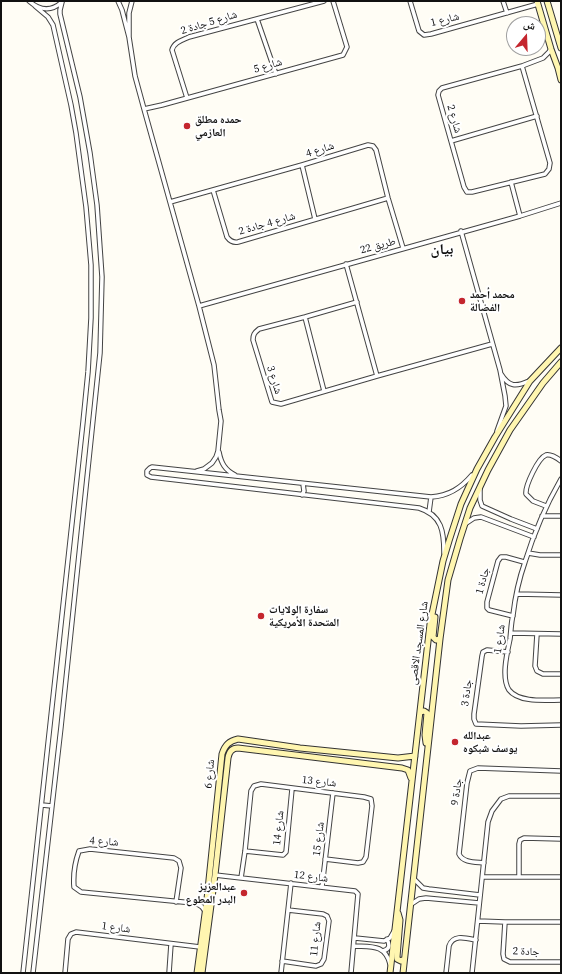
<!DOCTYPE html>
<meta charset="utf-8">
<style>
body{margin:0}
#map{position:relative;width:562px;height:974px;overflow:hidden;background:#fffdf5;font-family:"Source Serif 4","Noto Naskh Arabic",serif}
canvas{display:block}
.frame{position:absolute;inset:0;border:2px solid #111;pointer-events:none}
.north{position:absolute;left:506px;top:16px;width:40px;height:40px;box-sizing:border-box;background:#fff;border:1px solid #a0a0a0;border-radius:50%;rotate:19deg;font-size:11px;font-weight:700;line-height:16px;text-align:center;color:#111}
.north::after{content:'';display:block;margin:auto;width:14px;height:18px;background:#c4262e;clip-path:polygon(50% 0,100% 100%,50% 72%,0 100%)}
</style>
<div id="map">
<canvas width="562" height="974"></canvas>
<div class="frame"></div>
<div class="north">ش</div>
</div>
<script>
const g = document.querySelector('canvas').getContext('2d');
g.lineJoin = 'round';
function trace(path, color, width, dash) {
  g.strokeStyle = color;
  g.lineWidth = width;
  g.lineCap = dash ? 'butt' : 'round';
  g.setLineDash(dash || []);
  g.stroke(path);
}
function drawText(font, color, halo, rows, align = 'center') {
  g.font = font + ' "Source Serif 4","Noto Naskh Arabic",serif';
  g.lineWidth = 4;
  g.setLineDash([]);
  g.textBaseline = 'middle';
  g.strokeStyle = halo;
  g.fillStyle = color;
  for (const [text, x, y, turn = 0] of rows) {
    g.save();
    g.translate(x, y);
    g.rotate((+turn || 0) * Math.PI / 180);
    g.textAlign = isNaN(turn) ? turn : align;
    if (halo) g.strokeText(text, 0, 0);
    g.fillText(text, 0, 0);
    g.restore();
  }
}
const street = new Path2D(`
 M29,1C39,10 51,12 62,2
 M118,1L122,10L129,37V13L132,1
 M410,1L419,31L424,35L431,34L538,4
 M503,1L507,13
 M257,19L276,74
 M129,37L135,76L144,109L199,306L214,365L219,410L221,421L218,451L216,457L212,463L204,469L197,471
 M522,66L550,163L549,169L545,174L472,192H467L464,187L438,95L439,91L442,88L522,66L543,58L549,52L551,49
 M187,98L172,50C174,42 183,40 189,37L324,1
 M144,109L162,105L343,55L347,47L333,1
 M451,141L537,116
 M302,165L315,219
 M511,182L520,216
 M213,190L227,237C230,241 233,243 238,242L388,198
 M170,202L302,165L368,145L373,146L376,150L388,198L403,248
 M461,231L500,370L505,396L506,406L497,431
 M346,264L377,376
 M357,302L305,317L259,329C254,333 253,335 253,340L272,402L281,404L377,376L492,344
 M199,306L520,216L561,203
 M305,317L324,391
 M501,374C509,387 516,387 529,381
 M219,452C221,463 225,470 235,475
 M561,479C546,505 534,533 525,562C519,579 515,598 513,615C511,623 511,631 510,639C507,653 501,678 509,690C519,703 546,700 561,700
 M480,489V500L482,506L511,519L537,529
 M302,495L304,491L303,484
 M546,506L533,501L526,494C525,486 538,458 546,455C551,454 557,458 561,461
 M429,512L431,497
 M542,516H561
 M465,524L474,518L481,517L534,537
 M444,553C444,532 442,515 419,508L151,477L147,475V471L150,468L152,467L431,497C449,496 461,488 472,475
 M528,553L540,555H561
 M517,594L561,595
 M513,616L489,610L487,608V602L498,561L501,557H506L524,562
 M511,633L561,634
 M537,634L535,666L537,671L543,674H561
 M508,652L487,650L483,652L482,656L474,714V719L476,724L521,726L561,725
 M42,805L52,806
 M245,851L283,855L286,852L292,789
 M484,863C476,862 463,863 459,854L467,783L470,771L478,768L561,771
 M215,875L355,891L358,894L351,973
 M483,877H561
 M519,877V844L520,840L524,838L561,839
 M241,878L245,851L251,791L254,786L261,784L364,797L371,799L372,806L366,857L363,862L358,863L325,859
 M414,879L423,888L429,889L480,895
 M322,887L333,793
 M176,902L181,868L179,861L174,858L90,849L79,851C75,862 73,875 74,887L81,892L193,903L199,905L202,907L205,911
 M410,905L419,899L426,898L479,903
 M478,921L505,922H561
 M505,922L503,954L504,959L510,962H561
 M355,938L384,941L390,938L394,931
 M354,946C371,947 385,944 390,964
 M383,951C390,949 390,945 387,939
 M282,961L316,966L321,964L324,959L329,921L327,916L323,914L288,910
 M23,973L83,422L88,372L91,318V265L86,207L76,133L71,105L53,25L48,17L35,6
 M33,973L61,727L100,353L102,277L97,205L90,153L80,97L60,14V10L62,2
 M65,973L68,939L71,934L76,932L200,947
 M169,973L171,944
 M281,973L291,883
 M446,973L449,946C453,934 466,938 476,940
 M472,973L488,822L492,811L501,799L509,796H561`);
const secondary = new Path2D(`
 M537,1L551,49L558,68L561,80
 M547,1L561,48
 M435,617L433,637L436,640L440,639
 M420,712L424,711L427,713L425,735L426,743
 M398,913L400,920L397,957V959L401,961L404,959
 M197,973L207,899L222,754C225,745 229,741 238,739L300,748L398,758L415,756
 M202,973L215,875L228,758C229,752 232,748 238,748L402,768L408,770L411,778
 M390,973L430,624L443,561L449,541L461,504L477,469L495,437L530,381L561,348
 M403,973L440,639L448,580L460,539L470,508L488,470L510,430L543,383L561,362`);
const markers = [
 [187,126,4,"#c4262e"],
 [462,301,4,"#c4262e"],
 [261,616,4,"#c4262e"],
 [455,742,4,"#c4262e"],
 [244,893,4,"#c4262e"]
];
const streetNames = [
 ["شارع 1",445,20,-14],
 ["شارع 5 جادة 2",209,23,-17],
 ["شارع 5",268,66,-16],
 ["شارع 2",454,119,74],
 ["شارع 4",320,150,-17],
 ["شارع 4 جادة 2",267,224,-16],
 ["طريق 22",378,246,-15],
 ["شارع 3",274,380,73],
 ["جادة 1",483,581,-75],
 ["شارع 1",500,639,-82],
 ["شارع المسجد الاقصى",419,643,-82],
 ["جادة 3",467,693,-82],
 ["شارع 6",210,774,-85],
 ["شارع 13",319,782,6],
 ["جادة 9",457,792,-81],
 ["شارع 14",279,828,-84],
 ["شارع 15",319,839,-83],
 ["شارع 4",104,842,4],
 ["شارع 12",311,877,7],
 ["شارع 1",116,928,7],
 ["شارع 11",316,939,-84],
 ["جادة 2",526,952,2]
];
const poiNames = [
 ["حمده مطلق",195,120],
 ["العازمي",195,133],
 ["محمد أحمد",470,295],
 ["الفضالة",470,308],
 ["سفارة الولايات",269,610],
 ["المتحدة الأمريكية",269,623],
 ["عبدالله",463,736],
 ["يوسف شبكوه",463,749],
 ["عبدالعزيز",236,887,"right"],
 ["البدر المطوع",236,900,"right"]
];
const districtNames = [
 ["بيان",442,250]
];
trace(street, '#444', 5.5);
trace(secondary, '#333', 7);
trace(street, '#fff', 3.5);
trace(secondary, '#fff6b0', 5);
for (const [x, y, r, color] of markers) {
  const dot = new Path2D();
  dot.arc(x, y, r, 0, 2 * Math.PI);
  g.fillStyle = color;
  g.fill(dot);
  trace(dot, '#fff', 1.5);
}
drawText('11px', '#111', '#fff', streetNames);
drawText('bold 11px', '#111', '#fff', poiNames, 'left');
drawText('bold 15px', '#111', '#fff', districtNames);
</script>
